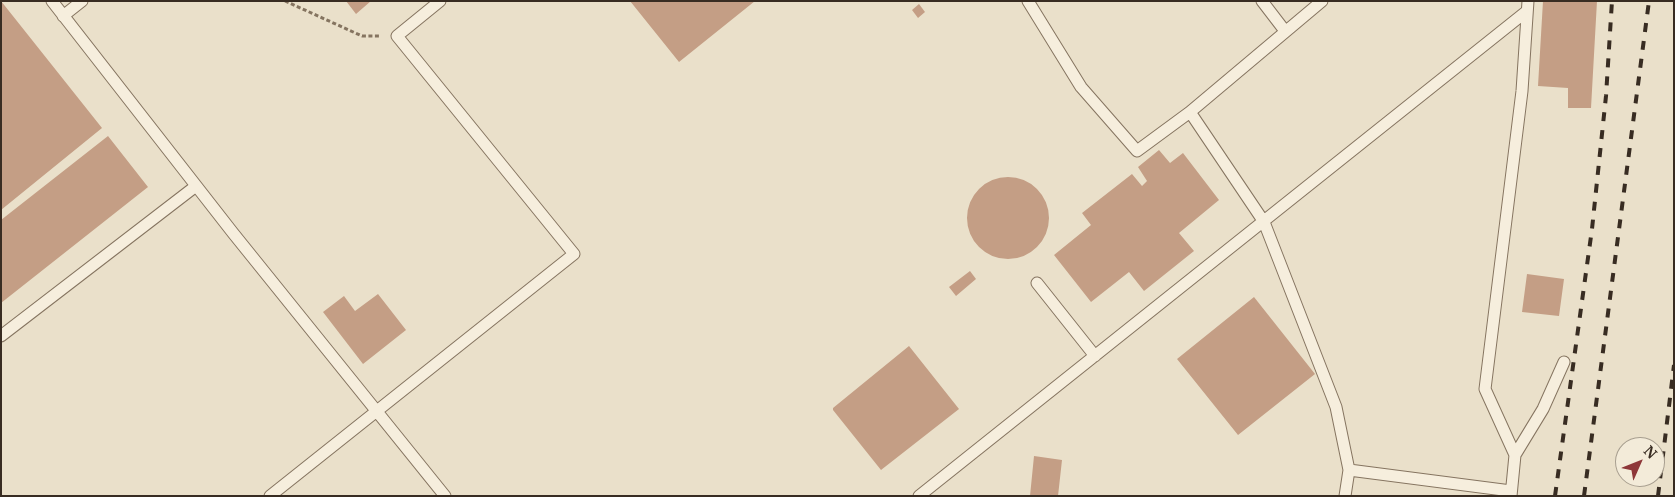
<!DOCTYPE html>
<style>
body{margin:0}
#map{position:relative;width:1675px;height:497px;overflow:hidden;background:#eae0ca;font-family:Merriweather,serif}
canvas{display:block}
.frame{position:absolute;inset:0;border:2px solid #382c22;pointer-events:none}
.north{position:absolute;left:1615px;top:437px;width:50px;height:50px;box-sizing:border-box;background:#f3ebd9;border:1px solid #a89f90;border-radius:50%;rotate:46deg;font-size:14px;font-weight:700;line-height:20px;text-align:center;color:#382c22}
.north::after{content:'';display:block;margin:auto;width:18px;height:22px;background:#8e3739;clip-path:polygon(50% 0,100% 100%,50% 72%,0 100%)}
</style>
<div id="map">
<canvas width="1675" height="497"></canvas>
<div class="frame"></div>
<div class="north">N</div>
</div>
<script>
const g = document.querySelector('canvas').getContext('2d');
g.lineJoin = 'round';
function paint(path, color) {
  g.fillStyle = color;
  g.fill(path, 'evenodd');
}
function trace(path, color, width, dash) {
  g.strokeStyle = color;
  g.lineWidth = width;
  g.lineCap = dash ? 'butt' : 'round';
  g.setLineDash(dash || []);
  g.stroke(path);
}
const building = new Path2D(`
 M1,1L102,128L1,210Z
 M346,1H371L356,14Z
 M630,1H755L679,62Z
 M1543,1H1597L1591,108H1568V88L1538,86Z
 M919,4L925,12L918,18L912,10Z
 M108,136L148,187L1,303V220Z
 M1159,150L1170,163L1183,153L1219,200L1179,233L1194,251L1144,291L1129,272L1091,302L1054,255L1091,225L1082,213L1132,174L1142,186L1147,181L1138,167Z
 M967 218a41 41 0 1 1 82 0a41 41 0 1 1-82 0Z
 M970,271L976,279L956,296L949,287Z
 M1527,274L1564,279L1559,316L1522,312Z
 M378,294L406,330L363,364L323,312L344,296L355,311Z
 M1254,297L1315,374L1238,435L1177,359Z
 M909,346L959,409L881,470L833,410V408Z
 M1034,456L1062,460L1058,496H1030Z`);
const path = new Path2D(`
 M285,1L362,36H379`);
const lane = new Path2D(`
 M52,1L233,233L445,496
 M1028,1L1081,87L1137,151L1190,112
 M1262,1L1285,31
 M1322,1L1190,112L1264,222L1336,407L1349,470L1345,496
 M63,16L82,1
 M1037,283L1095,356
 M1,336L196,186
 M1515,455L1543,409L1564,362
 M1349,470L1511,491
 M270,496L574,254L397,36L440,1
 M919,496L1527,11
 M1511,496L1515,455L1485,389L1522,91L1528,1`);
const rail = new Path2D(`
 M1555,496L1592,229L1606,96L1612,1
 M1584,496L1649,1
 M1658,496L1674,365`);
paint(building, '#c49e85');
trace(lane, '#857460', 13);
trace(path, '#857460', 3, [4, 2.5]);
trace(lane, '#f6eedd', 11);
trace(rail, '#382c22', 4, [9, 9]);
</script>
